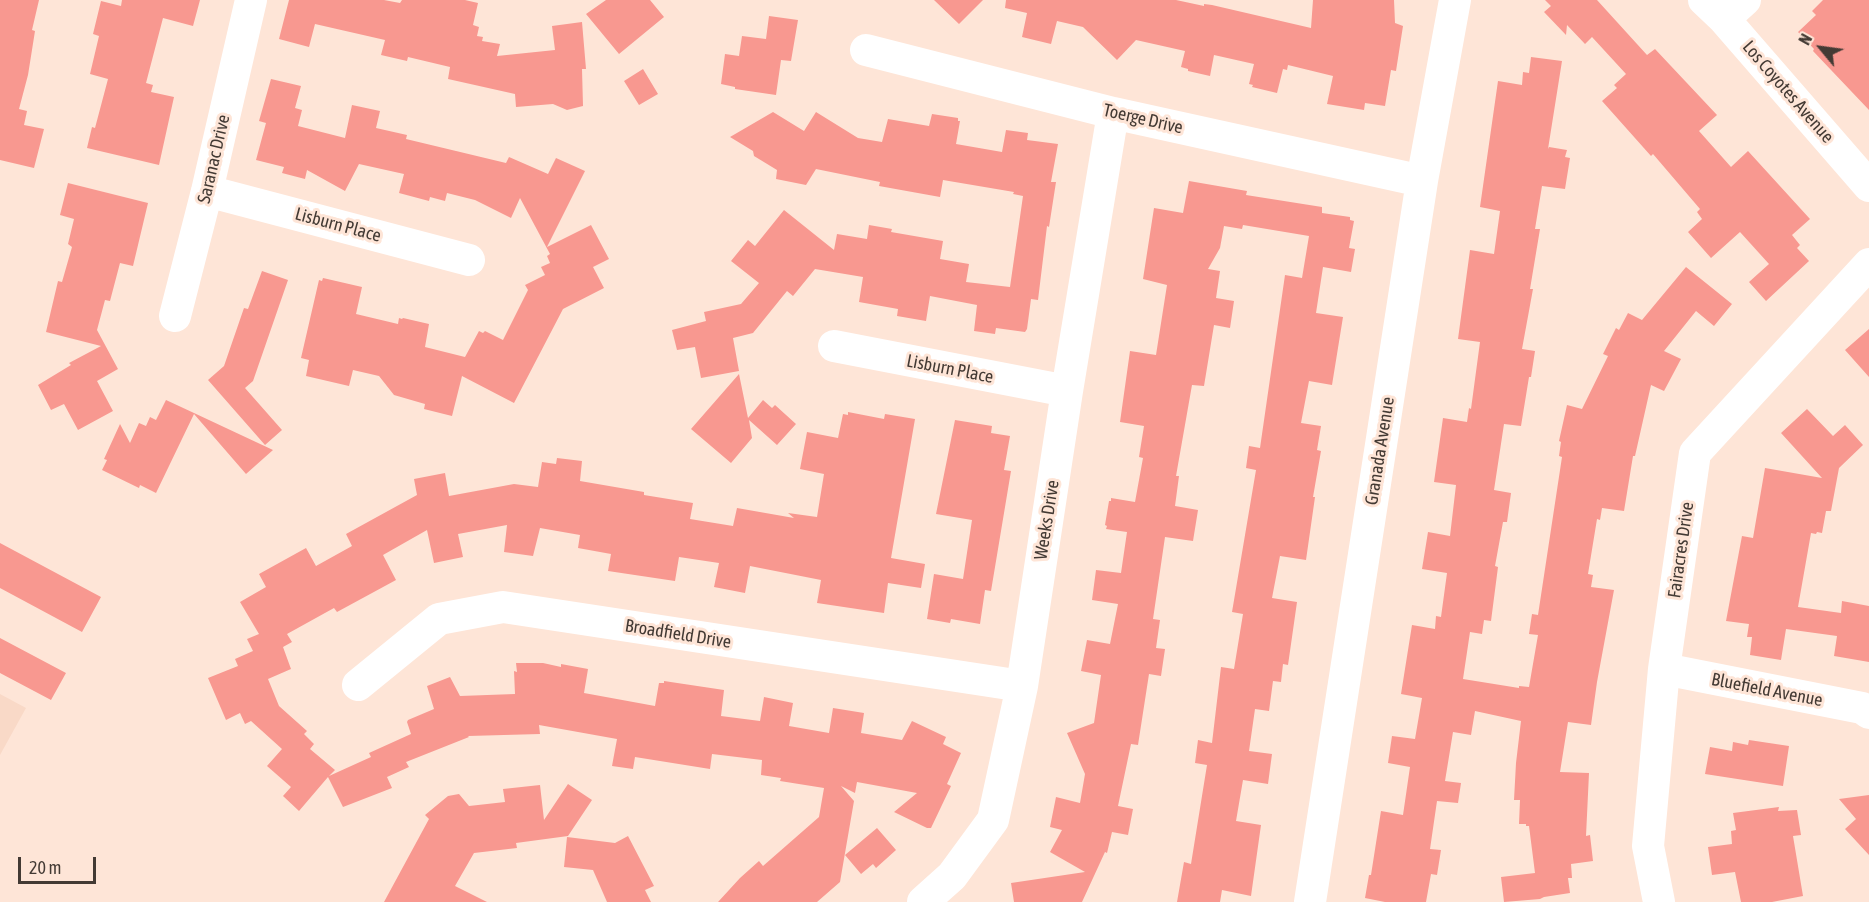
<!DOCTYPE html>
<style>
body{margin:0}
#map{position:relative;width:1869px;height:902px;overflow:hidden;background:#fee5d7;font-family:"Asap Condensed",sans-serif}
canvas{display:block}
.north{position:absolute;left:1791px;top:18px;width:60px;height:60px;-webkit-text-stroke:4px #fee5d7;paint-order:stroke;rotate:299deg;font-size:16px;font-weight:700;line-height:24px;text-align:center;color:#433a34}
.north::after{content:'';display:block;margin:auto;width:21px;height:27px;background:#433a34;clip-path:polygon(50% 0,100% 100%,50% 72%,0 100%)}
.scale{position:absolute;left:18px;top:857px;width:78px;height:27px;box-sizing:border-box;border:3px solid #433a34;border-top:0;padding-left:8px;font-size:18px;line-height:21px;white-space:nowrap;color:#433a34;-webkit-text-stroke:4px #fee5d7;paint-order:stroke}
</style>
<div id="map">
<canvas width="1869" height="902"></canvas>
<div class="north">N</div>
<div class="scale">20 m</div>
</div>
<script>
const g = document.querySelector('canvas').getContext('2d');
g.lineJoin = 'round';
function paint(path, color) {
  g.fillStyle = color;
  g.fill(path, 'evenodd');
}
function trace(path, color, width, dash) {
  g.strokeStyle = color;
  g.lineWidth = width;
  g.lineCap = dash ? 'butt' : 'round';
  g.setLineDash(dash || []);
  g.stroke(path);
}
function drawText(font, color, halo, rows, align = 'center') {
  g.font = font + ' "Asap Condensed",sans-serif';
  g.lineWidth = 6;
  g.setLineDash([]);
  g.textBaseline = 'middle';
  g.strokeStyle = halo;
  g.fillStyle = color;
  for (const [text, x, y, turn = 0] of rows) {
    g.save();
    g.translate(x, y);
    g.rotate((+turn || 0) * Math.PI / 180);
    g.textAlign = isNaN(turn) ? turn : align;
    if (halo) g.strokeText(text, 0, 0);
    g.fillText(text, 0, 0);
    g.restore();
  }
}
const built = new Path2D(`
 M0,694L26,708L0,755Z`);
const building = new Path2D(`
 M0,0H39L32,30L35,31L28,75L19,109L27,111L24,125L44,129L34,168L0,160Z
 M122,0H200L193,26L163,18L146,83L153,85L151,92L174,97L159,165L87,148L92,127L95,128L108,79L90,74L99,36L93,34L101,1L121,6Z
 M289,0H384L400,3L402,0H465L478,3L473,25L479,27L477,36L483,37L482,41L500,44L497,56L555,50L552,26L582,22L586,69H582L583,106L567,110L553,104L516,107L515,94L448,79L450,67L408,57L407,61L381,55L385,40L315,24L309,47L279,39Z
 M606,0H650L664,17L619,54L586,14Z
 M934,0H983L959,24Z
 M1006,0H1176L1204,6V4L1212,5L1311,28L1313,0H1394L1395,23L1403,26L1396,71L1391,70L1385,106L1365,103L1364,110L1327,104L1333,76L1288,65L1287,70L1283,69L1277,93L1252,87L1253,85L1249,84L1254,64L1214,55L1210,76L1188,71V69L1181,67L1185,51L1136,40L1117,60L1083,27L1057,21L1051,44L1022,37L1027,13L1005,8Z
 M1545,0H1597L1647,55L1655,49L1717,115L1699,131L1731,167L1748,151L1810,219L1792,235L1800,245L1797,248L1809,261L1766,301L1749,282L1769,264L1740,232L1711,258L1688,232L1702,219L1697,212L1700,209L1653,154L1651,156L1602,101L1617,88L1614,85L1626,74L1592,37L1585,44L1567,25L1566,35L1544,12L1551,6Z
 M1823,0H1869V110L1813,51L1814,49L1798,32L1816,15L1812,11Z
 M769,16L798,20L791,61L781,60L776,95L735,89V87L721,84L725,54L739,56L742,36L766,39Z
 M1531,57L1562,61L1548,149L1549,147L1567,150L1565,157L1570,158L1565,189L1542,186L1535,229H1540L1530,289H1533L1522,349L1535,351L1531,377H1529L1521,426L1504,424L1494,490L1511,493L1507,522H1503L1495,566L1498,567L1491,621L1484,620L1482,634L1470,632L1463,679L1519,688V686L1529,687L1538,635L1529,634L1532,614L1538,615L1562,457L1559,456L1561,442L1559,441L1567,405L1582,409L1608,356L1603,354L1616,328L1619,330L1628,313L1642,320L1686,267L1732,304L1714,326L1696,311L1664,351L1681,359L1664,391L1651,385L1635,456H1633L1624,511L1602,508L1600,520L1597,519L1588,574L1593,575L1591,587L1614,590L1597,682L1591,725L1568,722L1560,772L1589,773L1586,836L1590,835L1593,861L1571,864L1572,878H1568L1570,893L1544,897L1540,899L1504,902L1501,877L1535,873L1529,826H1526V824H1519L1520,800H1514L1516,763L1521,721L1475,711L1471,735L1453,732L1445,781L1461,783L1458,803L1437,801L1430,849L1441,850L1437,875L1431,874L1426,902H1385L1365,898L1369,875H1371L1381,811L1403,815L1410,767L1388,763L1392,736L1415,739L1422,698L1401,694L1412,625L1435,629L1436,616L1441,617L1447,573L1422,569L1428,532L1450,536L1456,485L1434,482L1443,418L1467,422L1469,408L1471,409L1480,342L1458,339L1470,250L1494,254L1500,211L1480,207L1498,81L1522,85L1523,72L1529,73Z
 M643,69L658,94L639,105L624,81Z
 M271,79L301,86L295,108L302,110L298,126L345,138L352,105L380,111L376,128L407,135L406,139L506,163L509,157L548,174L556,158L585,171L547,247L591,225L609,259L593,267L604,288L563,309L514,403L462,376L452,416L424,409L425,404L394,395L379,376L353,370L349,386L306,376L309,360L301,358L319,280L322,281L323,278L362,287L356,314L398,324L399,318L402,319L403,318L429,324L425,347L465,357L479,331L483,333L485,331L503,340L528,290L525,285L545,275L541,267L550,263L547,256L550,254L520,198L511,218L475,200L447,193L445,201L430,197L429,201L399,193L404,174L359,164L345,191L307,170L305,179L282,173L284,167L256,160L266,123L259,121Z
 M773,112L804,131L816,112L858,138L882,142L888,119L929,126L932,114L958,118V121H960L956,144L1002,152L1006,130L1028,133L1027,140L1058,144L1051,182H1056L1049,227L1047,226L1038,300L1031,299L1027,329L1025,332L996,328L995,334L974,331L977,305L930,296L926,321L897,316L898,309L859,302L863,277L815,269L793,296L787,291L753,333L733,338L739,371L701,378L695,347L677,350L672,330L706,321L704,312L741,304L759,283L731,261L748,240L755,246L784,210L834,250L837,234L867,239L869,225L892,229L891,232L943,241L940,259L969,264L966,282L1010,287L1023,196L1013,194L1014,192L943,180L940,197L879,186L880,182L816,169L806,185L776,179L777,170L754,156L753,151L730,137Z
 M1189,181L1247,191L1246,195L1322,207V213L1350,217V220L1354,221L1349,248L1355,249L1351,272L1323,267L1316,313L1343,317L1332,385L1309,381L1301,423L1321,426L1317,450L1321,451L1313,497H1315L1306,560L1280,556L1272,598L1297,602L1288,665L1283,664L1281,682L1273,681L1269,711L1255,709L1249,751L1272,754L1268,784L1243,780L1236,821L1261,825L1251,896L1222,890L1220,902H1177L1184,862L1191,864L1207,765L1195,763L1198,740L1212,743L1221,667L1234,669L1243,614L1232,612L1256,470L1246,468L1249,446L1260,448L1285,275L1302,278L1309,236L1243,225L1242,229L1224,226L1220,248L1208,269L1220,271L1216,298L1234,301L1230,328L1214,325L1204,386L1192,385L1176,476H1179L1175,506L1198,510L1193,541L1165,537L1153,619L1160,620L1156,648L1165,649L1161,676L1149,674L1138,745L1131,744L1118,806L1133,809L1128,835L1112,832L1107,853L1105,852L1082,902H1014L1011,883L1085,872L1050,852L1062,830L1050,827L1056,797L1080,803L1085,774L1067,733L1094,723L1101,675L1081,671L1087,640L1110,644L1118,604L1092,600L1096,570L1121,573L1127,532L1106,529L1107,526L1105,525L1109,501H1111V498L1135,502L1143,458L1139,457L1144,426L1120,422L1130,351L1156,355L1167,285L1143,279L1154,208L1183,213Z
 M68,183L148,203L133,266L120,263L110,301L105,300L97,330L118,369L97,381L113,411L78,430L64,404L51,410L38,385L71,365L69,363L101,346L46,332L58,281L62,282L72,247L68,244L74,219L60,215Z
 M262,271L288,280L253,381L245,388L282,430L265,445L208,380L224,366L244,308L248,309Z
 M1869,329V377L1845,350Z
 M739,374L748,418L763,400L772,408L775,405L796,424L777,445L749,420L752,438L731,463L691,429Z
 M166,400L194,413L273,450L246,474L194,414L156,493L140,485L139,488L102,470L107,460L104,459L120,424L130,443L139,423L146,426L150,417L156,420Z
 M1807,409L1833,436L1845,425L1863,445L1839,468L1831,511H1826L1822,533L1817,532L1816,534L1811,533L1798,607L1841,613L1842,601L1869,606V662L1834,656L1837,636L1786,629L1781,660L1750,655L1752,637H1747L1749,624L1726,621L1742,536L1753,538L1765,468L1822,478L1781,433Z
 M848,412L884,419L885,414L915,419L891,558L925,564L921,588L888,583L884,613L817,603L821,580L750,566L745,593L714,587L719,563L679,557L675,581L608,571L611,554L578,548L580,535L540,528L533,556L504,552L507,525L458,534L463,557L434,563L427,530L383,555L396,580L337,612L334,608L287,634L292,642L283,647L291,669L268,679L279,706L307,731L304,734L314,744L310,749L335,770L329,776L371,757L369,753L411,734L407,722L408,720L434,709L427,686L450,677L460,696L515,694L514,671L517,672L516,663H543L561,667V664L588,669L584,693L655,706L659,683H664V681L724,690L721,716L760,721L764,697L793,703L789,726L829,733L833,708L864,713L861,733L902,740L912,721L946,737L943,744L961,753L947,784L951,786L931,828H927L894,812L917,793L857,782L855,793L841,786L854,801L840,882L817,902H718L740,878L759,861L763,866L819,817L824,788L780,781L781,778L761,775L762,760L712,754L710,769L635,757L633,769L612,766L617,739L539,725L540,734L468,736L469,737L406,762L409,767L387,777L392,788L343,807L328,777L299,811L283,796L291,787L267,766L282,749L251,721L245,724L240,713L226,720L208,678L238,666L235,659L253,651L247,639L259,634L240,602L266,587L259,574L306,548L316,566L352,546L346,534L417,495L414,479L445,473L449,496L514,484L538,487L542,462L556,464L557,458L582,461L580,481L644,492V495L693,503L690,519L733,526L737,508L794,518L788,513L817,517L824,474L800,469L807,432L838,438L843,414L848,415Z
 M955,420L992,426L991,433L1010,436L1004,470L1011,471L991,591L985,590L980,624L951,619L950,623L927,619L934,574L963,579L972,520L936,514Z
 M0,543L101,597L82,632L0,588Z
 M0,638L66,673L51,700L0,673Z
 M1749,740L1789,746L1783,786L1705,774L1710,747L1732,751L1733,742L1748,745Z
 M568,784L592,800L568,836L516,843L517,848L474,853L455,886L487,902H384L429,819L425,815L448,796L459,794L469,806L505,802L503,789L540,785L544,820Z
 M1869,795V855L1845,829L1856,819L1839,799Z
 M1779,807L1778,811L1797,810L1801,835L1793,836L1803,896L1772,902H1741L1735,872L1712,875L1708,847L1732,844L1731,831L1736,830L1733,813Z
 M877,828L896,850L876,868L873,864L861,874L845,855Z
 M628,836L654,886L645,890L651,902H607L593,870L564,867L567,837L615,843Z`);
const street = new Path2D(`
 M1704,0L1724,19L1869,186
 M1724,19L1745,0
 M866,50L1113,113L1422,181
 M207,191L469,260
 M175,316L207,191L251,0
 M834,346L1067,391
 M1664,669L1862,708L1869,713
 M358,685L439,619L503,607L1022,686
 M923,902L952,876L993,820L1022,686L1067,391L1113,113
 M1310,902L1422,181L1455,0
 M1659,902L1648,846L1664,669L1695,453L1869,264`);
const streetNames = [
 ["Los Coyotes Avenue",1788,92,49],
 ["Toerge Drive",1143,119,13],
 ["Saranac Drive",214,159,-77],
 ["Lisburn Place",338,225,15],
 ["Lisburn Place",950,369,11],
 ["Granada Avenue",1380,451,-81],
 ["Weeks Drive",1047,520,-81],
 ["Fairacres Drive",1681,550,-82],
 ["Broadfield Drive",678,634,9],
 ["Bluefield Avenue",1767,690,11]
];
paint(built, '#f9d9c7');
paint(building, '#f89890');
trace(street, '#fff', 32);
drawText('18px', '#433a34', '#fee5d7', streetNames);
</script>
